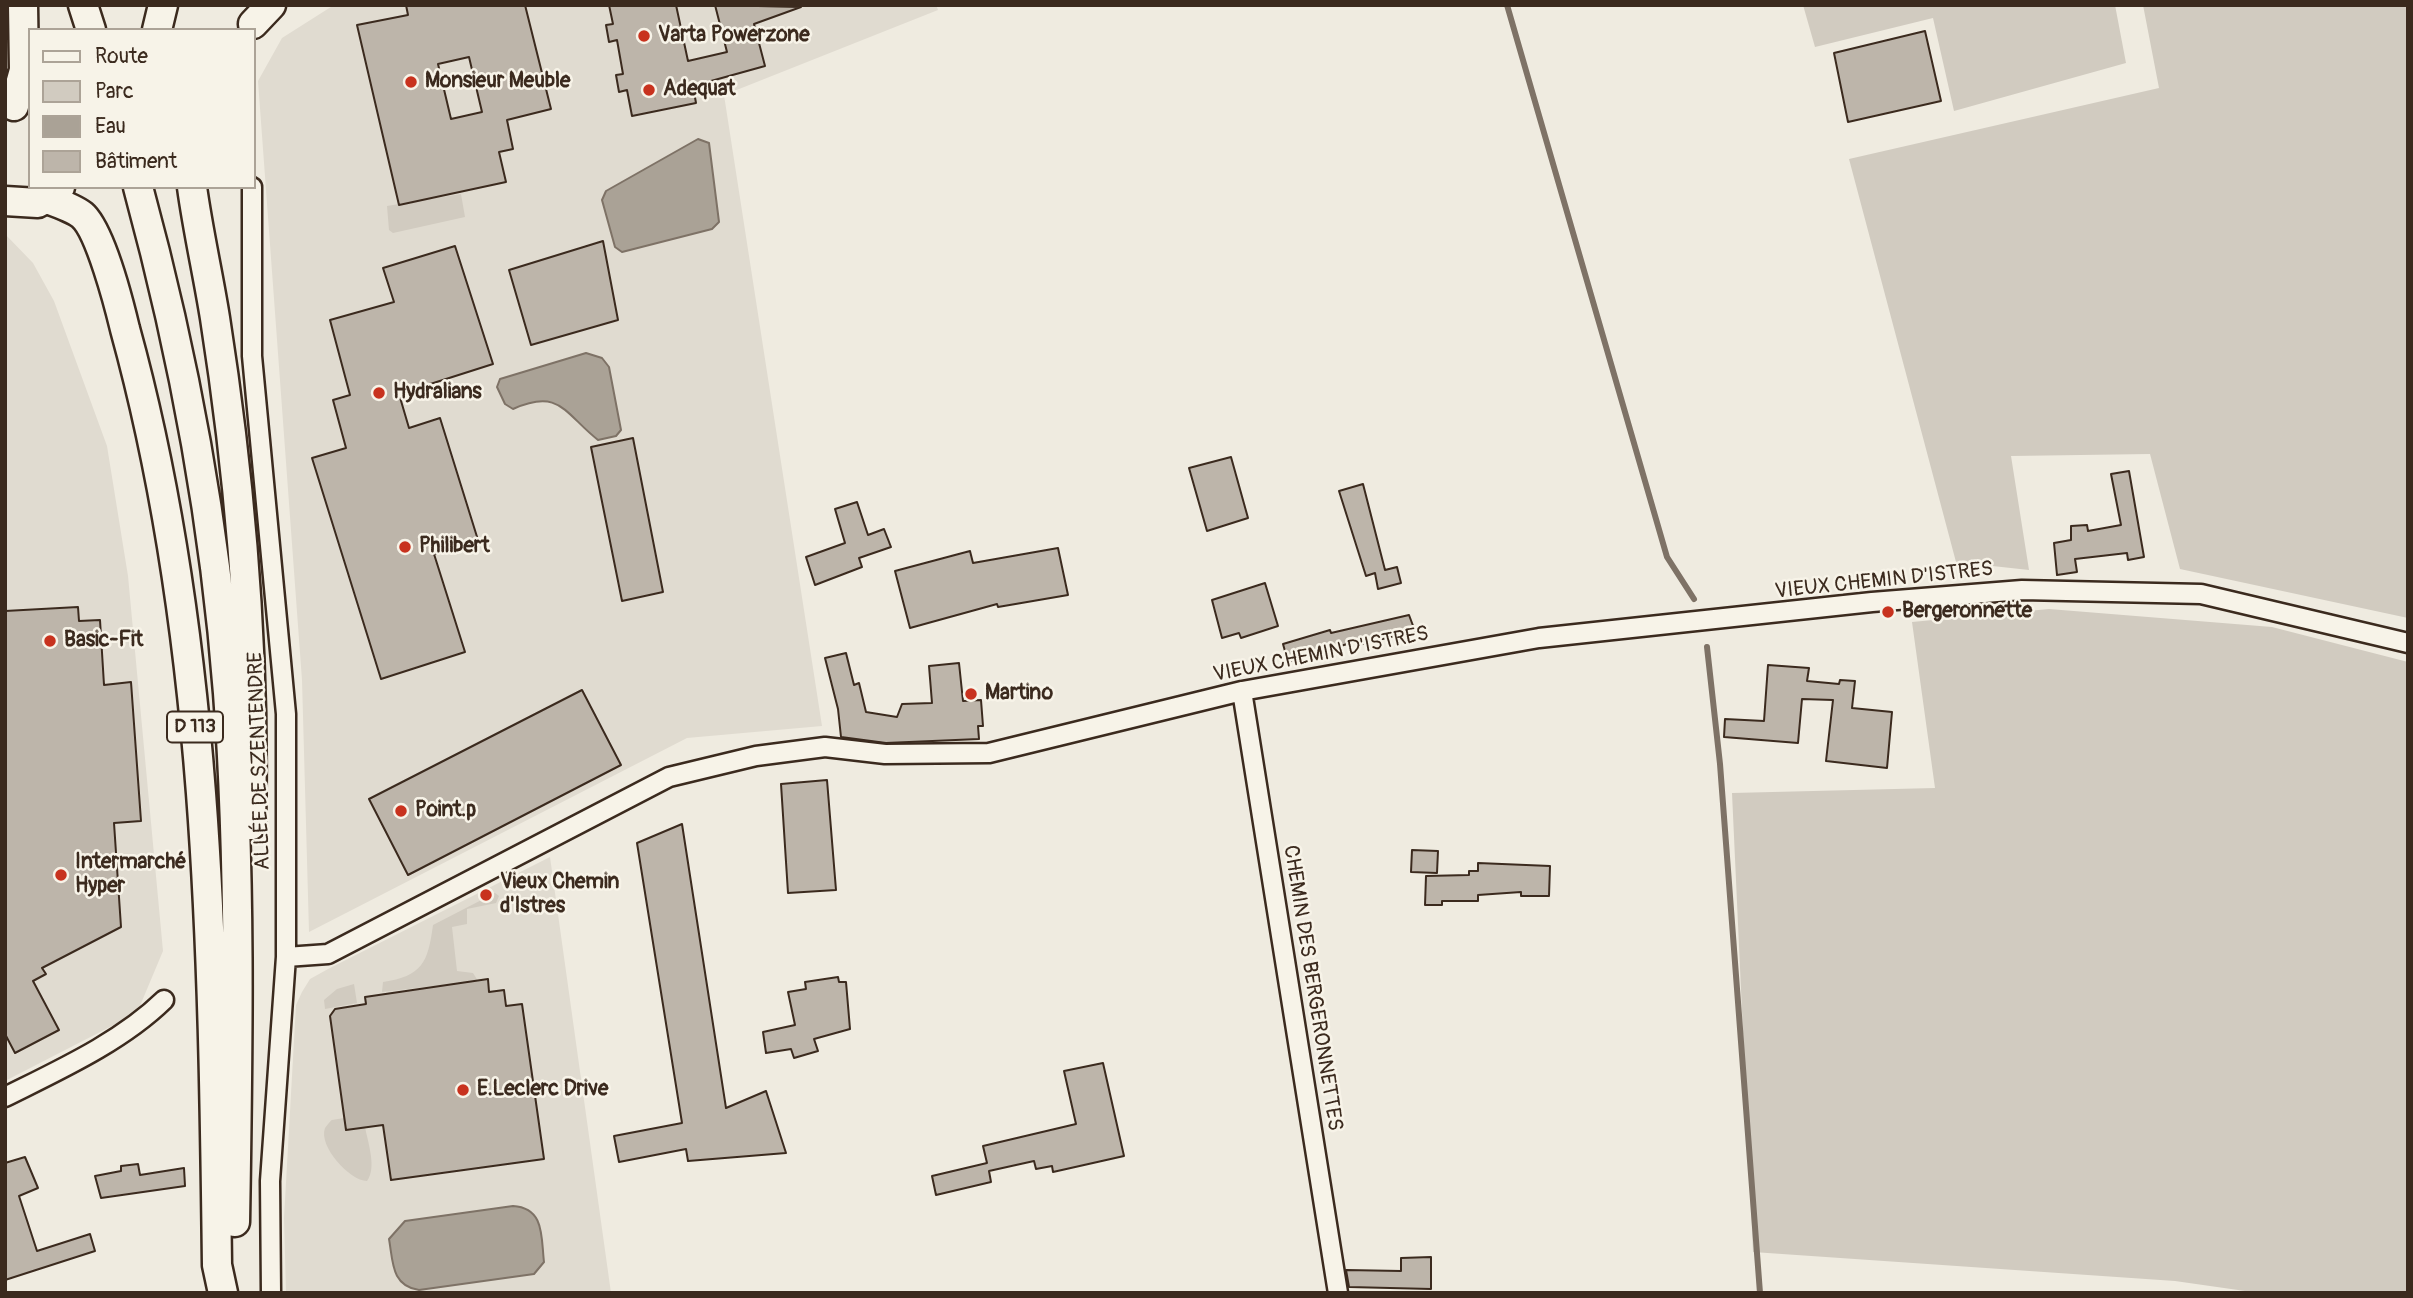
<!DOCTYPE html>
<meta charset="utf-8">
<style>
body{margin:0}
#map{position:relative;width:2413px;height:1298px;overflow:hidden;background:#efebe0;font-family:Pangolin,sans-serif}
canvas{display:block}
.frame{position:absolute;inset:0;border:7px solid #3b2a1e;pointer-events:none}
.legend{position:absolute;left:28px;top:28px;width:228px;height:161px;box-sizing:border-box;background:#f7f3e8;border:2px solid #aca397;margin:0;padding:9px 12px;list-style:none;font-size:21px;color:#3b2a1e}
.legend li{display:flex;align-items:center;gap:14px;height:35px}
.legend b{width:35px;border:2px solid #aca397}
</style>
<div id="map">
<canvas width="2413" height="1298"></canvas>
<div class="frame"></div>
<ul class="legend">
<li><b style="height:9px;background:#f7f3e8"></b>Route</li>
<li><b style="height:19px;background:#d1cbc0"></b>Parc</li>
<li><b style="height:19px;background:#aaa296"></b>Eau</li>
<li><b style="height:19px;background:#bdb5aa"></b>Bâtiment</li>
</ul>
</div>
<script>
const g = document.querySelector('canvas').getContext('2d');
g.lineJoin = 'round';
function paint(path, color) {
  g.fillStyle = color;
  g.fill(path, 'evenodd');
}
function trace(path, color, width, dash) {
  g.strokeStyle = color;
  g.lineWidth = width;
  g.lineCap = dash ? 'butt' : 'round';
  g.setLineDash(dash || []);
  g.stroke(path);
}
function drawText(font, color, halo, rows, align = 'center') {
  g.font = font + ' Pangolin,sans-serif';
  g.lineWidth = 5;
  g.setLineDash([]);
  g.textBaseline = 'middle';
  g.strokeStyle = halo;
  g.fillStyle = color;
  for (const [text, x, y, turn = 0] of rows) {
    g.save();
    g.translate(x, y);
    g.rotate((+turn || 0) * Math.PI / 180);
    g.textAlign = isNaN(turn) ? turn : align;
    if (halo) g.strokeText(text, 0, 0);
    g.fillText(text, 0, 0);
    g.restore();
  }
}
const built = new Path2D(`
 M334,5H936L938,10L724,95L822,726L687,738L309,932L302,680L258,81L282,38Z
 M5,234L33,263L54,301L107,446L128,576L163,951L137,1013L5,1081Z
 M550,857L611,1293H286L284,1218L296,1005L302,992L310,979L328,969Z`);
const green = new Path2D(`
 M1803,5H2115L2126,63L1954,111L1933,18L1815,47Z
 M2143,5H2408V618L2180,569L2150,454L2011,456L2029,570L1956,562L1849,159L2159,88Z
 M461,194L465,217L393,233L389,230L387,206Z
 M2049,609L2272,627L2408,662V1293H2259L2175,1281L1753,1252L1732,793L1935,788L1912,622Z
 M495,893L499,896L496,903L467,909V924L452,927L457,971L473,973L478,981L382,992L383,982C422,976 428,963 433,925Z
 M354,984L357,1003L325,1009L324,1000L337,989Z
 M344,1118L346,1130L365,1127C368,1143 377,1168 367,1181C350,1181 318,1146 325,1128C325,1128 331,1120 332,1120Z`);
const water = new Path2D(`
 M698,139L709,143L719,222L712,229L622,252L615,247L602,200L606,191Z
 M586,353L602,358L609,367L621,430L616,436L598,440C564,413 560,388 513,409L505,404L497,387L500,379Z
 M513,1206C545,1208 541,1237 544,1262L534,1274L419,1290C391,1286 393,1261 389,1239L405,1221Z`);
const stream = new Path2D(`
 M1507,5L1667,557L1694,599
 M1707,647L1720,764L1760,1293`);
const building = new Path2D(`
 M406,5H525L551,109L507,120L513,149L499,152L506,182L399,205L357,25L408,15ZM469,57L482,112L451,119L438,64Z
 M609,5H676L688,61L727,52L715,5L801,7L754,24L765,66L693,86L696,103L632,116L627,90L619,92L616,75L623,74L617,40L609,42L606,25L613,24Z
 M1925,31L1941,101L1848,122L1834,53Z
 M603,241L618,320L531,345L509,270Z
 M455,246L493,364L399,394L409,428L440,418L478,540L434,554L465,652L381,679L312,458L346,448L333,400L350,395L330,320L394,302L383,268Z
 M633,438L663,592L622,601L591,447Z
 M1231,457L1248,518L1207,531L1189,468Z
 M2129,471L2144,557L2128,560L2127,553L2075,559L2077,572L2057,575L2054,543L2071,540V526L2087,525L2088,531L2121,525L2111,474Z
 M1363,484L1385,570L1397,567L1401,583L1378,589L1375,573L1366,576L1339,491Z
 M857,502L868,535L884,529L891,547L859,558L862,567L815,585L806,557L845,543L835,509Z
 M1058,548L1068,595L998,607L997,604L910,628L895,571L970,551L973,563Z
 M1265,583L1278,626L1241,638L1239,633L1222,638L1212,600Z
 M78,607L79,621L100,620L104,685L131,682L141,821L114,823L121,927L42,968L46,974L33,981L59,1030L15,1053L5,1034V611Z
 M1409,615L1415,631L1358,645L1357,641L1288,662L1283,644L1330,630L1331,633Z
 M846,653L854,685L859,683L866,712L897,717L902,704L932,703L929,666L959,663L963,701L981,700L983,726H978L979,739L886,743L841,737L838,709L825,658Z
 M1768,665L1809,668L1807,681L1839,684L1840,680L1855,681L1852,708L1892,712L1887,768L1826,761L1833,700L1802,699L1798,743L1724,737L1725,719L1764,721Z
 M582,690L621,765L408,875L369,799Z
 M827,780L836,890L788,893L781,784Z
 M682,824L726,1108L766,1091L786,1153L688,1161L686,1149L619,1162L614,1136L682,1123L637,843Z
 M1412,850L1438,851L1437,873L1411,872Z
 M1478,863L1550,866L1549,896H1521V892L1478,895V901H1442V905H1425L1426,876L1469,875V871H1478Z
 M838,977L839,982H846L850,1029L814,1039L818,1051L794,1058L791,1049L766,1053L763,1032L795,1025L788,992L806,989L805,982Z
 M488,979L489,992L504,990L506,1006L522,1004L544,1159L391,1180L383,1125L346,1130L330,1016L335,1009L366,1004L365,997Z
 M1103,1063L1124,1156L1053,1172L1052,1166L1036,1169L1034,1161L989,1171L991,1182L936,1195L932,1176L987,1163L983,1146L1076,1124L1064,1071Z
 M25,1157L38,1188L19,1196L37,1251L90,1234L95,1251L5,1280V1163Z
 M138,1164L140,1175L184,1168L185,1186L101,1198L95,1176L121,1171V1166Z
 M1431,1257V1289L1349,1287L1346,1270L1401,1271V1258Z`);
const street = new Path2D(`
 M252,187V356L286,714V957L270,1181L271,1293
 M1242,691L1338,1293
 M286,957L328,954L669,777L756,756L825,747L885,754L989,753L1242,691L1539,638L1872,602L2022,590L2201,594L2408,643
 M5,1097C59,1070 121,1042 164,1000`);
const primary = new Path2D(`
 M83,5L91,30
 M253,24L271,5
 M157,30L163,5
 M14,106L24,70L23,5
 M138,187C183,352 215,523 228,693C241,867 238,1047 235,1222
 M192,187C198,231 208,274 215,318C241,484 255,656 251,825
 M47,199C58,203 73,208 82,215C100,230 119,304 125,329C209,633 213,951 217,1265L223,1293
 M5,201L38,203L60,187`);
const markers = [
 [644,36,7,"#c8321e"],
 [411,82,7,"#c8321e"],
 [649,90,7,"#c8321e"],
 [379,393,7,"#c8321e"],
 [405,547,7,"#c8321e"],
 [1888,612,7,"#c8321e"],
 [50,641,7,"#c8321e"],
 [971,694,7,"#c8321e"],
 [401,811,7,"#c8321e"],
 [61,875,7,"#c8321e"],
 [486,895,7,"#c8321e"],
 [463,1090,7,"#c8321e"]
];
const shields = [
 [195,727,56]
];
const shieldNames = [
 ["D 113",195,727]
];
const poiNames = [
 ["Varta Powerzone",658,36],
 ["Monsieur Meuble",425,82],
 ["Adequat",663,90],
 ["Hydralians",393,393],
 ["Philibert",419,547],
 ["Bergeronnette",1902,612],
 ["Basic-Fit",64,641],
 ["Martino",985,694],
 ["Point.p",415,811],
 ["Intermarché",75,863],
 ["Hyper",75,887],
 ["Vieux Chemin",500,883],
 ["d'Istres",500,907],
 ["E.Leclerc Drive",477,1090]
];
const streetNames = [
 ["VIEUX CHEMIN D'ISTRES",1884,581,-6],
 ["VIEUX CHEMIN D'ISTRES",1321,655,-11],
 ["ALLÉE DE SZENTENDRE",260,761,-92],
 ["CHEMIN DES BERGERONNETTES",1312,988,81]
];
paint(built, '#e0dbd0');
paint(green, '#d1cbc0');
paint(water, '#aaa296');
trace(water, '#7e7266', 2);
trace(stream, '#7e7266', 6);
paint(building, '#bdb5aa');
trace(building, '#3b2a1e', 2);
trace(street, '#3b2a1e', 23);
trace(primary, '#3b2a1e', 33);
trace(street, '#f7f3e8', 18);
trace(primary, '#f7f3e8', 28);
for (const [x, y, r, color] of markers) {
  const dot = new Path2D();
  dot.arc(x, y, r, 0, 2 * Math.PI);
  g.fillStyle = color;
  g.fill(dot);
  trace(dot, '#f7f3e8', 2.5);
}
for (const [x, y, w] of shields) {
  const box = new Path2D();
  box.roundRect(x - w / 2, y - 15.5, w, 31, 5);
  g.fillStyle = '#f7f3e8';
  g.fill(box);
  trace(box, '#3b2a1e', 2);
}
drawText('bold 19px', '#3b2a1e', null, shieldNames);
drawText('bold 21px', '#3b2a1e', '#f7f3e8', poiNames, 'left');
drawText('21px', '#3b2a1e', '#f7f3e8', streetNames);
</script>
